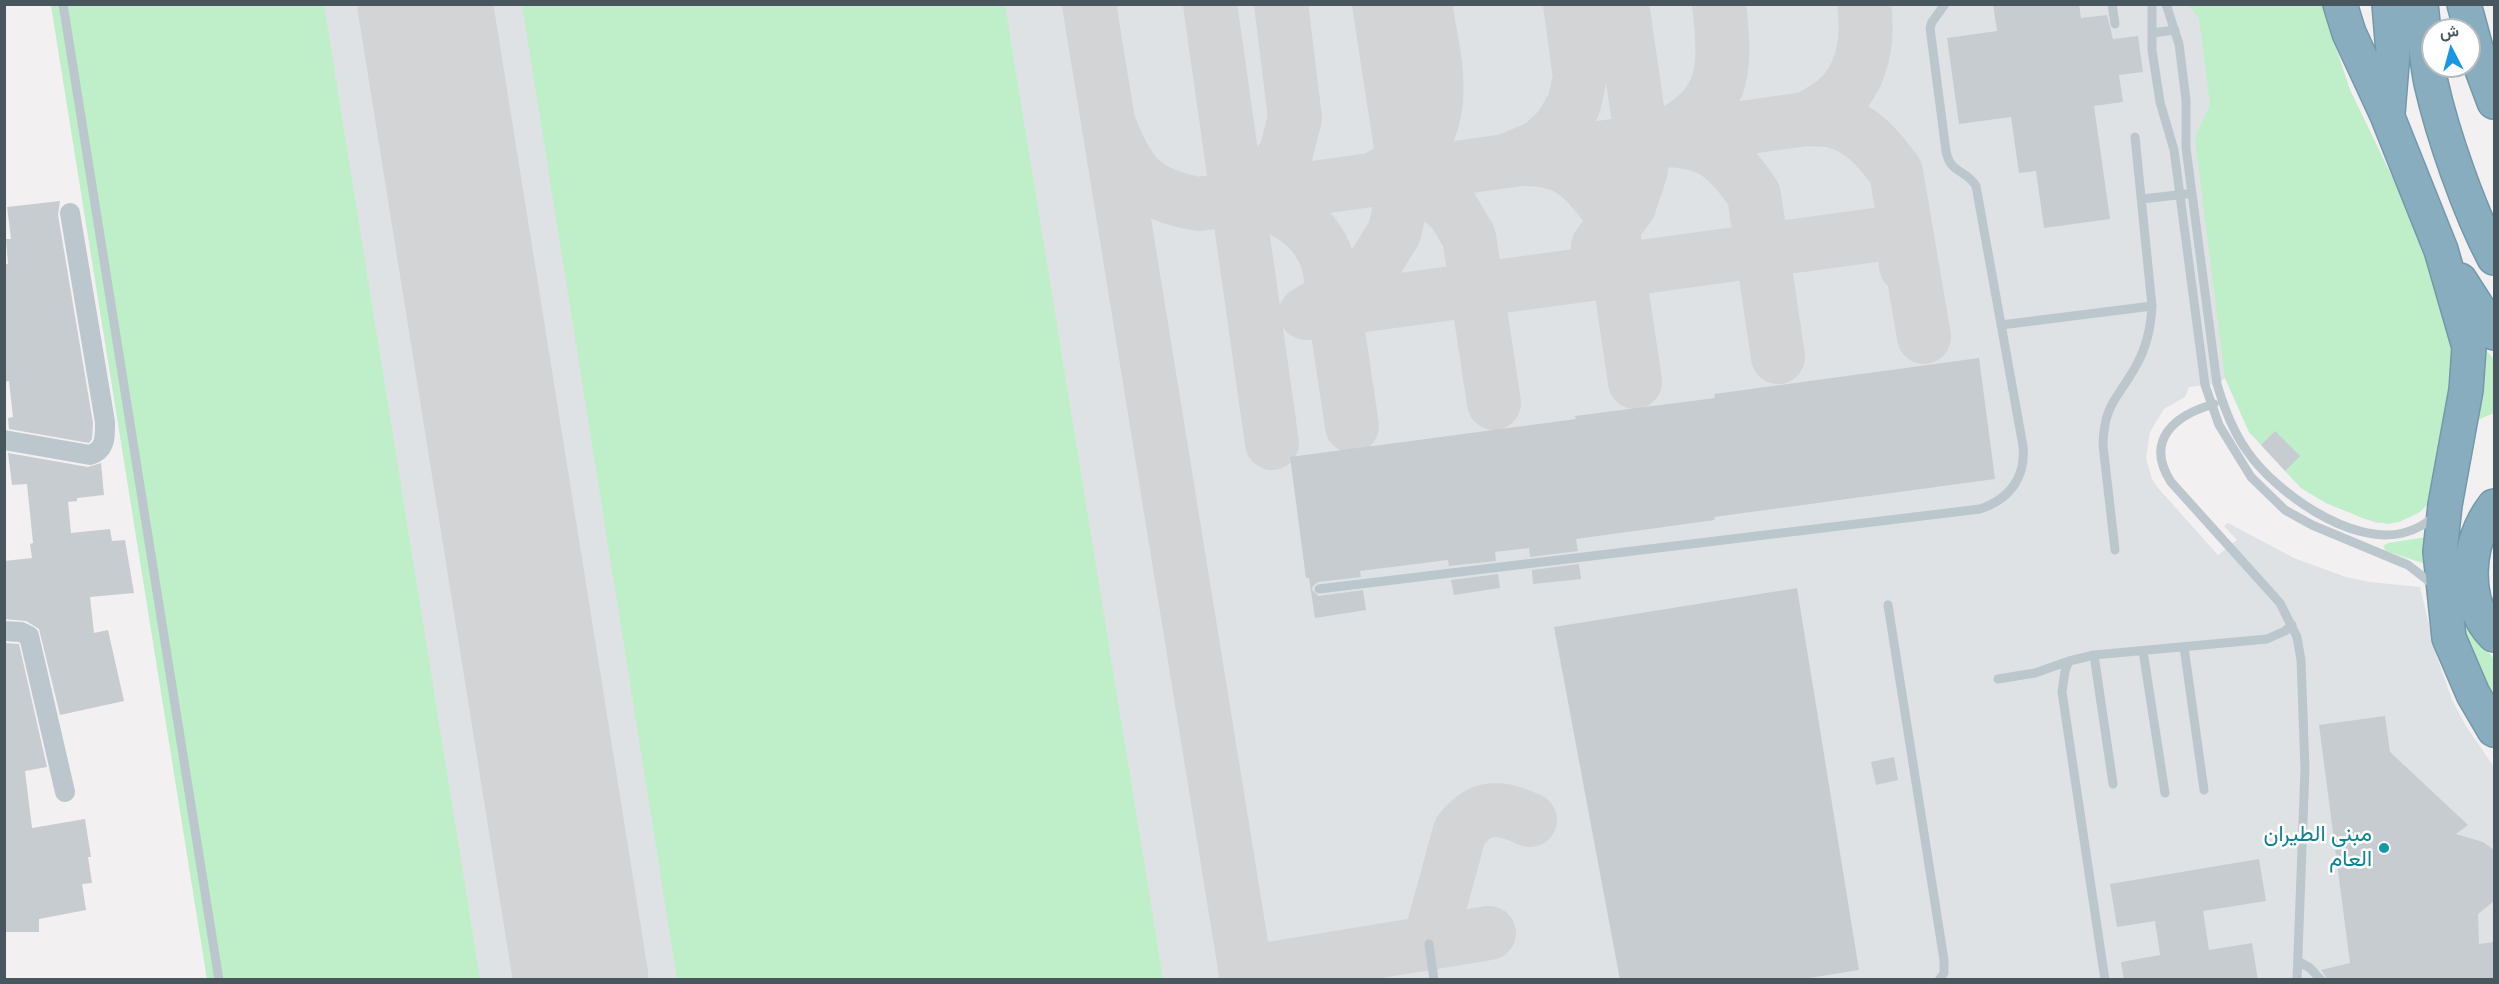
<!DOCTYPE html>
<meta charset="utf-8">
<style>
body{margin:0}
#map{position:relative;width:2499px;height:984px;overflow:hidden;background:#f3f0f1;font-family:Figtree,Vazirmatn,sans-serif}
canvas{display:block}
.frame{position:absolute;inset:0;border:6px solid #48575e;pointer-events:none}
.north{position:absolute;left:2421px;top:18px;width:60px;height:60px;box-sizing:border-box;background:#fff;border:2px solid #b6bcbf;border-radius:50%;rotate:354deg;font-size:16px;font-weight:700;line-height:24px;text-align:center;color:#48575e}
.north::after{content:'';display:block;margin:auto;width:21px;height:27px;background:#1997e3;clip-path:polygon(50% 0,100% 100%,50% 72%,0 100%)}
</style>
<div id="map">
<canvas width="2499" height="984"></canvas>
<div class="frame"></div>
<div class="north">ش</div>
</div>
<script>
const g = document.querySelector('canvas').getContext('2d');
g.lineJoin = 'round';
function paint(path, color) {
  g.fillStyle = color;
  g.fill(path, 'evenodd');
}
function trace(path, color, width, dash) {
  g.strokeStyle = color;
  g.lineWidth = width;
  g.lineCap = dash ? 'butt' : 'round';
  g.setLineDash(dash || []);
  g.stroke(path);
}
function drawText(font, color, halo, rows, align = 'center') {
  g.font = font + ' Figtree,Vazirmatn,sans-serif';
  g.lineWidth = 5;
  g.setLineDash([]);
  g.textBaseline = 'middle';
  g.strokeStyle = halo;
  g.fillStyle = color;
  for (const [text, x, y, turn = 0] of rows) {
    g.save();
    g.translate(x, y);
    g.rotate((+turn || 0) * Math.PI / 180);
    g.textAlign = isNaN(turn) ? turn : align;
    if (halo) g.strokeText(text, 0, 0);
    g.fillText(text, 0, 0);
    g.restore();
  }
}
const airport = new Path2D(`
 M51,5H2322L2350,90L2426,247L2420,512L2399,522L2376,523L2326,503L2301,488L2249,432L2225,378L2217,384L2189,387L2185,397L2164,409L2150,432L2146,458L2152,479L2158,488L2218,555L2237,540L2224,526L2228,523L2294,558L2346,577L2370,582L2420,587L2437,657L2452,700L2466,726L2494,767V979H207Z`);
const green = new Path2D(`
 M51,5H324L480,979H207Z
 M522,5H1005L1163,979H677Z
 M2188,5H2322L2350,90L2426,247L2450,336L2457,380L2429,503L2420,512L2399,522L2388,524L2365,519L2326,503L2301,488L2285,471L2275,432L2261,445L2249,432L2225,378L2195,138L2210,104L2199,18Z
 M2476,339L2494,359V413L2463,426Z
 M2433,536L2431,566L2386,551L2383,546L2388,543Z
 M2455,596L2477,637L2494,659V711L2477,677Z`);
const taxiway = new Path2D(`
 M1089,4L1247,980
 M1210,4L1272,443
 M1281,4L1295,118L1286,153L1267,180L1237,199C1279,202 1319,224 1329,267C1333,286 1335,307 1337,326C1342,359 1347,393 1352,426
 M1425,4C1432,51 1450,106 1419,147C1409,161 1390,170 1375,179L1405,180L1430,191L1453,210L1469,237L1494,403
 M1570,4L1580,77L1574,104L1560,128L1541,146L1511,159C1564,157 1580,170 1610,212L1635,382
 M1719,4C1727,73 1726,108 1658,140C1707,139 1727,154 1754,195L1778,357
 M1806,119C1815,114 1825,109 1834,102C1863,80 1869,39 1864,4
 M1109,124C1128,175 1143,194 1199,204L1806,119C1815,120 1825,119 1834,121C1862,128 1880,150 1896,172L1924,337
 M1598,246L1629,206L1641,170L1642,142L1622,4
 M1313,309L1334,299L1374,265L1394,233L1403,197L1405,174L1379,4
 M1306,313L1904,231L1906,266
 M1429,944L1460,831C1482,803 1501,807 1530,820
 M1246,973L1489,933`);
const runway = new Path2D(`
 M425,4L581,980`);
const building = new Path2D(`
 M1993,4H2079L2081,18L2107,15L2113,39L2138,36L2143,72L2119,75L2123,102L2094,106L2110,219L2044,228L2036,171L2019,173L2011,117L1959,124L1947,38L1997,31Z
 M60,201L58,215L93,423L92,439L89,443L9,429L8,418L13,417L9,381L4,382V264H8L6,239H11L7,207Z
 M1979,358L1995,479L1714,517L1715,520L1576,539L1578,551L1530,557L1529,548L1495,552L1496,561L1449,566L1448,560L1360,571L1361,577L1318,582L1313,586L1312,590L1319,596L1363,590L1366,610L1315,618L1309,578H1306L1290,457L1576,419L1575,416L1715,398L1714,394Z
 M2275,431L2300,456L2285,471L2261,445Z
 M8,453L88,467L101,463L104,495L77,498V501L68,502L71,533L110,529L112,541L125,540L134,593L90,597L94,633L108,630L124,701L60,715L39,629L26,621L4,619V561L32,558L30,544L33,543L27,484L12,485Z
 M1579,564L1581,579L1533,584L1532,570Z
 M1498,574L1500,588L1454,595L1451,580Z
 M1797,588L1859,970L1797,980H1620L1554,627Z
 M4,643L19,644L47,767L25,771L32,828L85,819L91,857H88L92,883L82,884L86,910L39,919V932H4Z
 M2385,716L2390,752L2468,825L2456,834L2483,842L2494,850V901L2478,914L2479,944L2494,942V980H2328L2321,970L2350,963L2319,725Z
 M1894,757L1898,780L1876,785L1871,762Z
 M2259,859L2266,901L2203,911L2209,950L2252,943L2258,980H2124L2121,962L2160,955L2155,921L2117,927L2110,884Z`);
const lane = new Path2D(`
 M63,4L219,980
 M2112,4L2115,24
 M2152,4V50L2160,102L2174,150L2205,385L2219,425L2251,477L2285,510L2312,525L2408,565L2435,586
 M2166,4L2179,44L2186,100V148L2217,384C2224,408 2232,430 2247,451C2275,492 2351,546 2403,533C2415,530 2426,524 2435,516
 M2152,33L2175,30
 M2142,199L2186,194
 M2001,325L2152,306
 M2214,404C2175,415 2144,440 2171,482L2280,603L2297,637L2301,660L2305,769L2297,980
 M2115,550L2103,445C2104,402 2119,398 2137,364C2147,346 2151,326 2152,306L2135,137
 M1319,589L1980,509C2010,499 2026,477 2023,446L1976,186C1966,169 1950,174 1946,151L1930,28L1932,22L1945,4
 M1888,605L1944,960V973L1939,980
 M2184,647L2204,790
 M2143,651L2165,793
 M2094,655L2113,784
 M2069,661L2065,671L2062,692L2105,980
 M1998,679L2035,673L2069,661L2094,655L2267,639L2285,631L2292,625
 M1429,944L1434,980
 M2298,961L2310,968L2321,980`);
const street = new Path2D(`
 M4,440L90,455C106,450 105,437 105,422L70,213
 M4,631L21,632L29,636L65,792`);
const highway = new Path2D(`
 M2340,4L2349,33L2387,115L2441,250L2469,347L2466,390L2445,505L2440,552L2449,638L2473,694L2494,730
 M2421,4C2424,30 2426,58 2431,83C2443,136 2469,210 2494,258
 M2464,4L2482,70L2494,102
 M2388,113L2393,52L2389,4
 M2460,280L2494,333
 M2494,506C2466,542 2461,601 2494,635`);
const markers = [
 [2384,848,6,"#0f9aa8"]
];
const cultureNames = [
 ["مبنى الطيران",2372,835],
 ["العام",2372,860]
];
paint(airport, '#dfe2e5');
paint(green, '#bfefc9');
trace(taxiway, '#d2d4d6', 54);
trace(runway, '#d2d4d6', 135);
paint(building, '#c7ccd0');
trace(highway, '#7398aa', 36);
trace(lane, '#bcc7cd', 9);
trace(street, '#bcc7cd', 20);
trace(highway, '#88adbe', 33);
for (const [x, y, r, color] of markers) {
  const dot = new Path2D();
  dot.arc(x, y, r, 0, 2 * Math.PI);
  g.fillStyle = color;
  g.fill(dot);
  trace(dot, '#fff', 2);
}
drawText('22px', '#0d838f', '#fff', cultureNames, 'right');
</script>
